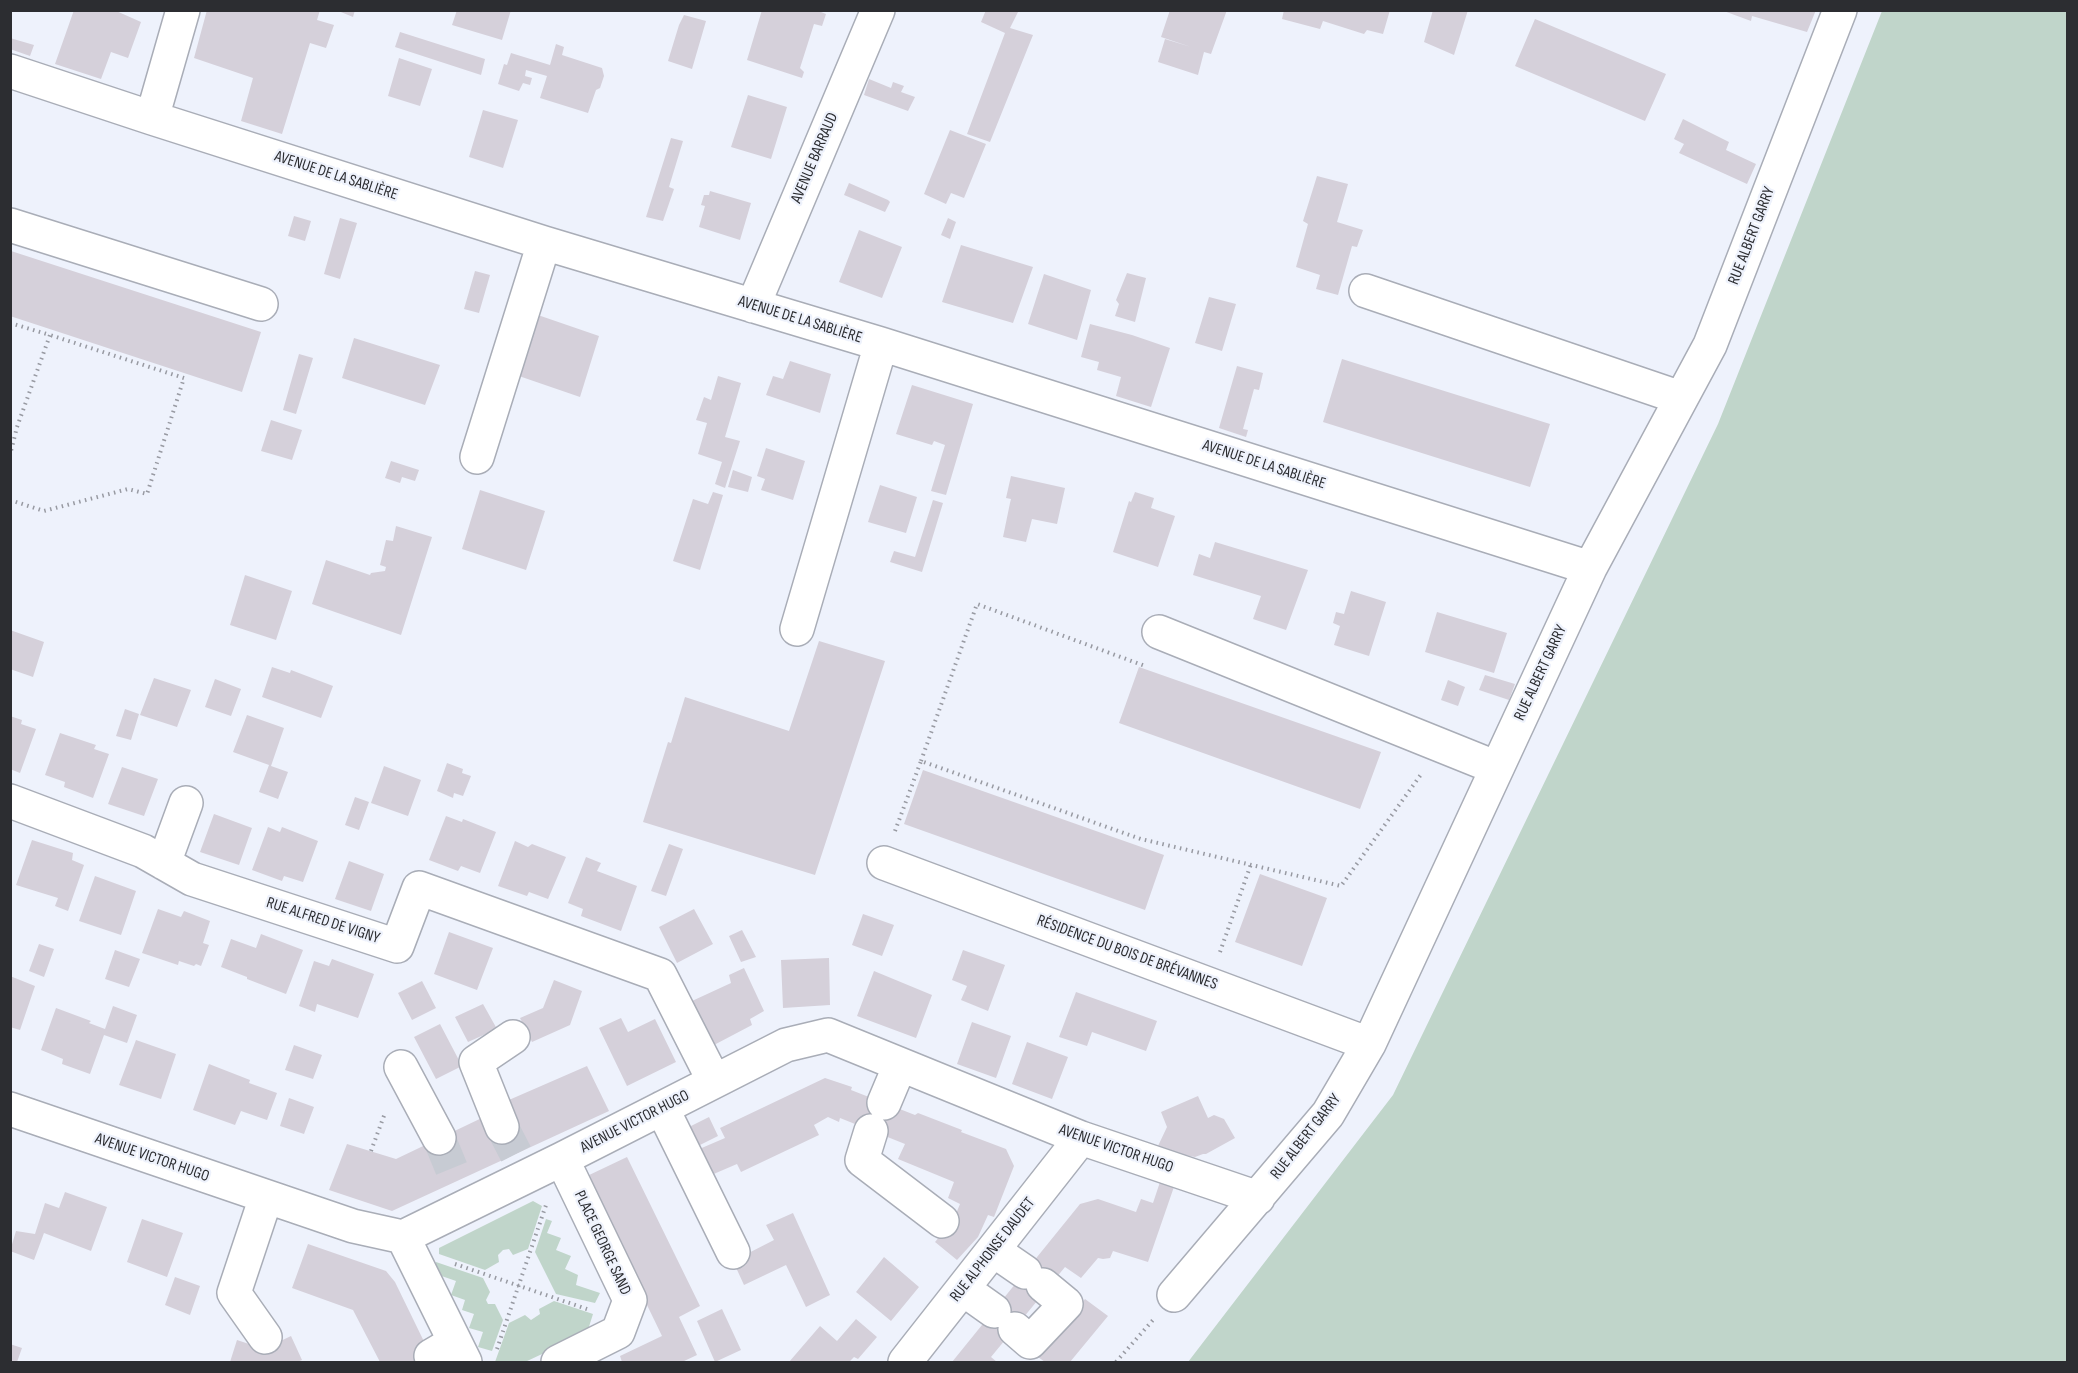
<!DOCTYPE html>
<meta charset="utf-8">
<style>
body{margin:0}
#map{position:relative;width:2078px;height:1373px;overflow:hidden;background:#eef2fc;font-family:"Sofia Sans Condensed",sans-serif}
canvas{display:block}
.frame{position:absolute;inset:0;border:12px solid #2c2d31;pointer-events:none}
</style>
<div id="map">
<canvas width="2078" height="1373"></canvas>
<div class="frame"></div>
</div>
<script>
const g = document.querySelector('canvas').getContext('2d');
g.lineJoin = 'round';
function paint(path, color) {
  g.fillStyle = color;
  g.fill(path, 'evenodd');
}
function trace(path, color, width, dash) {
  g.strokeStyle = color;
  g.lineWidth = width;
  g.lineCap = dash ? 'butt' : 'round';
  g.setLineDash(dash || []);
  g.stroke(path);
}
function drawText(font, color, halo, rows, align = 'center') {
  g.font = font + ' "Sofia Sans Condensed",sans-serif';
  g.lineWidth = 4.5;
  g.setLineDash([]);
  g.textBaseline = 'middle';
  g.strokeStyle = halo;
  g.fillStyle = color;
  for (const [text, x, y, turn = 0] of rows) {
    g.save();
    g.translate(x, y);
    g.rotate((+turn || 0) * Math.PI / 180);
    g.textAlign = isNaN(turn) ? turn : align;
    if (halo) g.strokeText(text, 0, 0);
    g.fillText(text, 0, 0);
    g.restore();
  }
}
const green = new Path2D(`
 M1882,11H2067V1362H1188L1393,1095L1718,424Z
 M533,1201L542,1206L528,1249L513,1255L509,1249L503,1250L498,1255L499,1262L485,1270L439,1254V1248Z
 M546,1219L552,1221L547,1233L561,1238L556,1250L571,1256L565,1269L578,1275L576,1285L600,1293L595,1303L556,1294L535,1252Z
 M436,1262L483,1278L490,1292L486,1300L488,1304H495L503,1320L492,1351L478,1347L483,1332L469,1328L474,1314L462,1310L465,1300L451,1295L456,1281L433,1273Z
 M554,1301L593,1314L587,1333L525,1362H495L509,1323L525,1315L531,1320L540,1314L539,1309Z`);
const building = new Path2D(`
 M74,10H114L141,22L128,58L111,52L101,79L55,64Z
 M207,10H320L317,20L334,25L326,48L310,43L282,134L241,121L253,78L194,58Z
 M336,10H355L353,17Z
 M457,10H511L502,40L452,25Z
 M762,10H816L826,14L822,26L814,24L800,68L804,72L802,78L747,60Z
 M986,10H1019L1010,28L1033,35L990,142L967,134L1005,33L981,22Z
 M1170,10H1227L1211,54L1204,52L1198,75L1158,62L1165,39L1191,47L1161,37Z
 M1284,10H1390L1383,34L1367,30L1364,34L1323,21L1320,29L1282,19Z
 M1433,10H1468L1454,55L1424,42Z
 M1721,10H1816L1807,32L1752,16L1751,21Z
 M684,15L706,21L692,69L668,61L679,25Z
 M1535,19L1666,74L1645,121L1515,66Z
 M400,32L485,59L481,75L395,47Z
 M10,38L34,45L30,56L10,49Z
 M556,44L564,47L562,55L602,68L604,76L600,88L596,90L588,113L540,98L547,76L526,70L525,76L532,78L530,85L523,83L519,91L498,84L504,64L507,65L511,53L550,65Z
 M399,58L432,69L420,106L388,96Z
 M869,79L891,88L893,82L904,86L901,92L915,97L908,111L864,95Z
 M748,95L787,107L771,159L731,147Z
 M483,110L518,120L503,168L469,157Z
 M1683,119L1729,142L1726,150L1756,164L1747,184L1679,153L1684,144L1674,139Z
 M950,130L986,144L964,198L951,193L946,204L924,194Z
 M671,138L683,141L669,187L674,189L663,221L646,217Z
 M1317,176L1348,184L1337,222L1363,230L1357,247L1352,246L1338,295L1316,289L1320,275L1296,267L1308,224L1303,221Z
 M849,183L888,200L890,202L885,212L844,195Z
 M710,191L751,203L740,240L699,227L705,206L701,205L704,195H709Z
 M294,216L311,221L305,241L288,236Z
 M340,218L357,223L340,279L324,274Z
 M948,218L956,222L950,239L941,235Z
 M859,230L902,247L882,298L839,282Z
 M961,245L1033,267L1013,323L942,302Z
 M11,251L261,332L242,392L10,316Z
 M475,271L490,275L479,313L464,309Z
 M1127,273L1146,278L1135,322L1115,316L1119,304L1116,300Z
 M1044,274L1091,290L1077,340L1028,324Z
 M1209,297L1236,304L1222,351L1195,343Z
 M535,314L599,336L580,397L516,375Z
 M1090,324L1132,335L1170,348L1151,407L1116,396L1121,377L1097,370L1099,362L1081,357Z
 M354,338L440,365L425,405L342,378Z
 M299,354L313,358L296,414L283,410Z
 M1342,359L1550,424L1530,487L1323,422Z
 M790,361L831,374L820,413L766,395L773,376L783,379Z
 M1237,366L1263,373L1259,390L1254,389L1243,429L1248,430L1246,437L1219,428Z
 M718,376L741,383L725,437L740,441L725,488L715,484L722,462L698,454L707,423L696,420L704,397L711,400Z
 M912,385L973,404L946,495L931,491L945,445L934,441L932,445L896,434Z
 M271,420L302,430L292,460L261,451Z
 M766,448L805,461L793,500L761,490L765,479L757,476Z
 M391,461L419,470L415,481L402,477L400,483L385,478Z
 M733,470L752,477L748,492L728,487Z
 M1011,476L1065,488L1057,524L1032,519L1026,542L1003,537L1010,503L1011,499L1006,498Z
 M880,485L917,497L906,533L868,522Z
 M480,490L545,511L526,570L462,549Z
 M713,492L723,495L700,570L673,561L693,499L708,504Z
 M1135,492L1154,498L1151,508L1175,516L1158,567L1113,552L1129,501L1131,502Z
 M933,500L943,503L922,572L890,562L894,551L915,557Z
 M396,526L432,537L401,635L312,604L326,560L370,575L371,573L385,571L386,567L380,565L386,540L393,541Z
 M1215,542L1308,570L1286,630L1253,619L1261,596L1193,575L1199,554L1210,558Z
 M245,575L292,591L276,640L230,625Z
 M1351,591L1386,602L1369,656L1334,645L1340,626L1333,623L1336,612L1344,614Z
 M1437,612L1507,633L1494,673L1425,652Z
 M10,630L44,642L33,677L10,669Z
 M819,641L885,661L815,875L643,822L668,742L671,743L685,697L789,731Z
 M272,667L290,673L291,670L333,686L321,718L262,697Z
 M1139,667L1381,752L1360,809L1119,723Z
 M1485,675L1515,684L1509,700L1479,690Z
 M154,678L191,690L177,727L140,715Z
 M215,679L241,689L231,716L205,707Z
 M1448,680L1465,687L1458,706L1441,700Z
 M125,709L139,714L131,740L116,736Z
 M247,715L284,728L271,766L288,772L278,799L259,792L269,765L233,752Z
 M10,716L22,720L21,724L36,729L20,773L10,769Z
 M60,733L96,745L94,749L109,754L93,798L64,787L65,782L45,775Z
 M447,763L463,769L462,773L471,776L463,796L454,793L453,798L437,791Z
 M384,766L421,780L408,816L371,803Z
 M122,767L158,779L144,816L108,804Z
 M923,770L1164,855L1145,910L904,824Z
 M355,797L369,802L359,830L345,825Z
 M214,814L252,828L239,865L200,852Z
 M446,816L462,822L463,819L496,832L480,873L461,866L458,871L429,860Z
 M268,827L280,832L282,827L318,841L303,882L284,876L282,881L252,870Z
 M32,840L73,853L72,860L84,865L68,911L55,906L58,898L16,885Z
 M515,841L528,847L532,844L566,857L548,899L529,892L527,896L498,886Z
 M669,844L683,849L666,896L651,891Z
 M586,857L601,863L597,871L637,886L621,931L581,916L583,909L568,903Z
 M349,861L384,874L371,911L335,899Z
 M1260,874L1327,898L1302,966L1235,942Z
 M95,876L136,891L121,935L79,921Z
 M158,909L181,917L184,911L210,921L203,943L209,945L201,966L196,964L194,966L179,961L178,965L142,953Z
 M694,909L713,944L677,963L659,927Z
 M863,914L894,925L882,956L852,945Z
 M742,930L756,957L741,962L729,936Z
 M449,932L493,948L477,990L434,974Z
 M261,934L303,950L286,994L247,979V977L221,967L231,939L256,948Z
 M39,944L54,949L44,977L29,971Z
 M115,950L140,959L129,987L105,979Z
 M963,950L1005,965L988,1011L961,1000L967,986L952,980Z
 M829,958L830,1005L783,1008L781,960Z
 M332,959L374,974L358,1018L317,1004L315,1012L299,1006L314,961L329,966Z
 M744,968L764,1011L750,1019L752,1025L714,1045L692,1001L731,983L729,975Z
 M874,971L932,995L916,1038L857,1016Z
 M10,976L35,986L20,1030L10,1027Z
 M554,980L582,991L570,1025L532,1042L520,1018L543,1008Z
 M422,981L436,1008L412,1020L398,993Z
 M1076,992L1157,1021L1146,1051L1092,1032L1087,1046L1059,1037Z
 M483,1004L497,1029L468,1042L455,1017Z
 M113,1006L137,1015L127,1043L104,1035L90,1074L62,1064L63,1059L41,1050L56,1008L91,1021L89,1023L105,1029Z
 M621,1018L628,1032L655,1019L676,1062L627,1086L599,1028Z
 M972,1022L1011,1036L996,1078L957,1064Z
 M440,1024L462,1066L436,1079L414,1037Z
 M136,1040L176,1054L161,1099L119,1085Z
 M1027,1042L1068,1057L1052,1099L1012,1084Z
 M294,1045L322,1055L313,1079L285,1070Z
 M209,1064L250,1080L249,1083L277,1093L267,1120L241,1111L235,1125L193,1110Z
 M587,1066L609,1111L392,1211L329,1190L347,1144L396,1159L488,1115L502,1103Z
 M825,1078L852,1087L851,1090L915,1115L918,1113L962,1130L961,1132L1006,1149L1014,1166L994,1217L988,1215L978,1237L957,1260L935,1242L953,1221L960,1204L948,1198L954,1182L898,1159L905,1144L840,1118L839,1122L828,1117L814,1125L819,1135L741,1172L737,1164L709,1176L697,1150L725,1138L720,1128Z
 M1198,1096L1208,1118L1214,1115L1224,1119L1235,1138L1206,1154H1203L1195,1157L1185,1155L1148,1262L1113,1251L1110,1258L1103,1259L1098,1258L1081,1278L1065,1267L991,1357L997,1362H952L1080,1204L1098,1199L1136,1212L1141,1199L1153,1203L1170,1152L1158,1146L1167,1127L1161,1112Z
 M289,1098L314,1107L304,1134L280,1126Z
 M709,1117L718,1136L696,1147L687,1128Z
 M627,1157L700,1306L679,1317L697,1355L682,1362H622L620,1356L662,1336L585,1177Z
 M65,1192L107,1207L91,1251L44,1233L34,1260L10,1251L16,1231L35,1234L45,1203L59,1208Z
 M793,1213L830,1295L806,1307L786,1265L744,1285L733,1261L774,1240L766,1225Z
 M142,1219L183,1233L167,1277L127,1262Z
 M308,1244L386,1271L395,1282L434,1362H380L353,1310L292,1288Z
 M884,1257L919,1287L891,1321L856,1292Z
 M175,1277L200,1286L190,1315L165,1305Z
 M1085,1299L1108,1316L1070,1362H1045L1038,1357Z
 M722,1309L741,1350L715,1362L697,1321Z
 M856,1319L877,1337L858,1359L854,1357L849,1362H789L820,1326L837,1341Z
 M291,1336L302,1360L297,1362H230L237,1340L264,1349Z
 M10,1344L22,1348L17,1362H10Z`);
const minorTunnel = new Path2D(`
 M502,1127L516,1154
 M439,1138L457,1182`);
const path = new Path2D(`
 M10,323L50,335L17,427L10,455
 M10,500L44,511L128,489L147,494L184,378L50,335
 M921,761L977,604L1145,666
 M895,831L921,761L1141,839L1341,886L1422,773
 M1220,952L1251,864
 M371,1151L385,1113
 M455,1264L587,1309
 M497,1349L546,1205
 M1116,1362L1153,1320`);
const minor = new Path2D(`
 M10,71L152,118L544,243L881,344L1590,568
 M152,118L183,10
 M10,225L261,304
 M1366,291L1681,398
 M753,306L878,10
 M477,457L544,243
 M797,629L881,344
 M1159,632L1497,768
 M10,801L143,851L192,879L397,946L419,888L660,975L714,1081
 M164,863L186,803
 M884,863L1369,1044
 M401,1067L439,1138
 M884,1103L900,1065
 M662,1108L733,1252
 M10,1109L353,1226L403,1237L562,1159L786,1045L828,1035L1081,1138L1258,1198
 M502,1127L476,1062L513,1037
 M871,1131L862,1160L942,1221
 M403,1237L465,1362
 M993,1250L1025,1272
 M963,1289L994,1311
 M1174,1295L1328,1114L1369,1044L1590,568L1710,345L1840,10
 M1015,1329L1030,1342L1066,1304L1043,1285
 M265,1337L234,1293L266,1197
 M431,1356L455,1342
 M558,1362L618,1332L630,1300L562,1159
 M905,1362L1081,1138`);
const streetNames = [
 ["AVENUE BARRAUD",815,158,-67],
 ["AVENUE DE LA SABLIÈRE",336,176,18],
 ["RUE ALBERT GARRY",1752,236,-69],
 ["AVENUE DE LA SABLIÈRE",800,320,17],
 ["AVENUE DE LA SABLIÈRE",1264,465,18],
 ["RUE ALBERT GARRY",1541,673,-65],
 ["RUE ALFRED DE VIGNY",323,921,18],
 ["RÉSIDENCE DU BOIS DE BRÉVANNES",1127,953,20],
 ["AVENUE VICTOR HUGO",635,1122,-27],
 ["RUE ALBERT GARRY",1306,1137,-52],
 ["AVENUE VICTOR HUGO",1116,1149,19],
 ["AVENUE VICTOR HUGO",152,1158,19],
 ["PLACE GEORGE SAND",602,1243,65],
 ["RUE ALPHONSE DAUDET",993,1250,-52]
];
paint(green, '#c0d5ca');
paint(building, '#d5d0da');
trace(minorTunnel, '#c7cbd3', 33, [33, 16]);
trace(minor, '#a9adb7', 36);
trace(path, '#989aa2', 4, [1.5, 4.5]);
trace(minor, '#fff', 33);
drawText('16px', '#2c2d31', '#eef2fc', streetNames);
</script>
